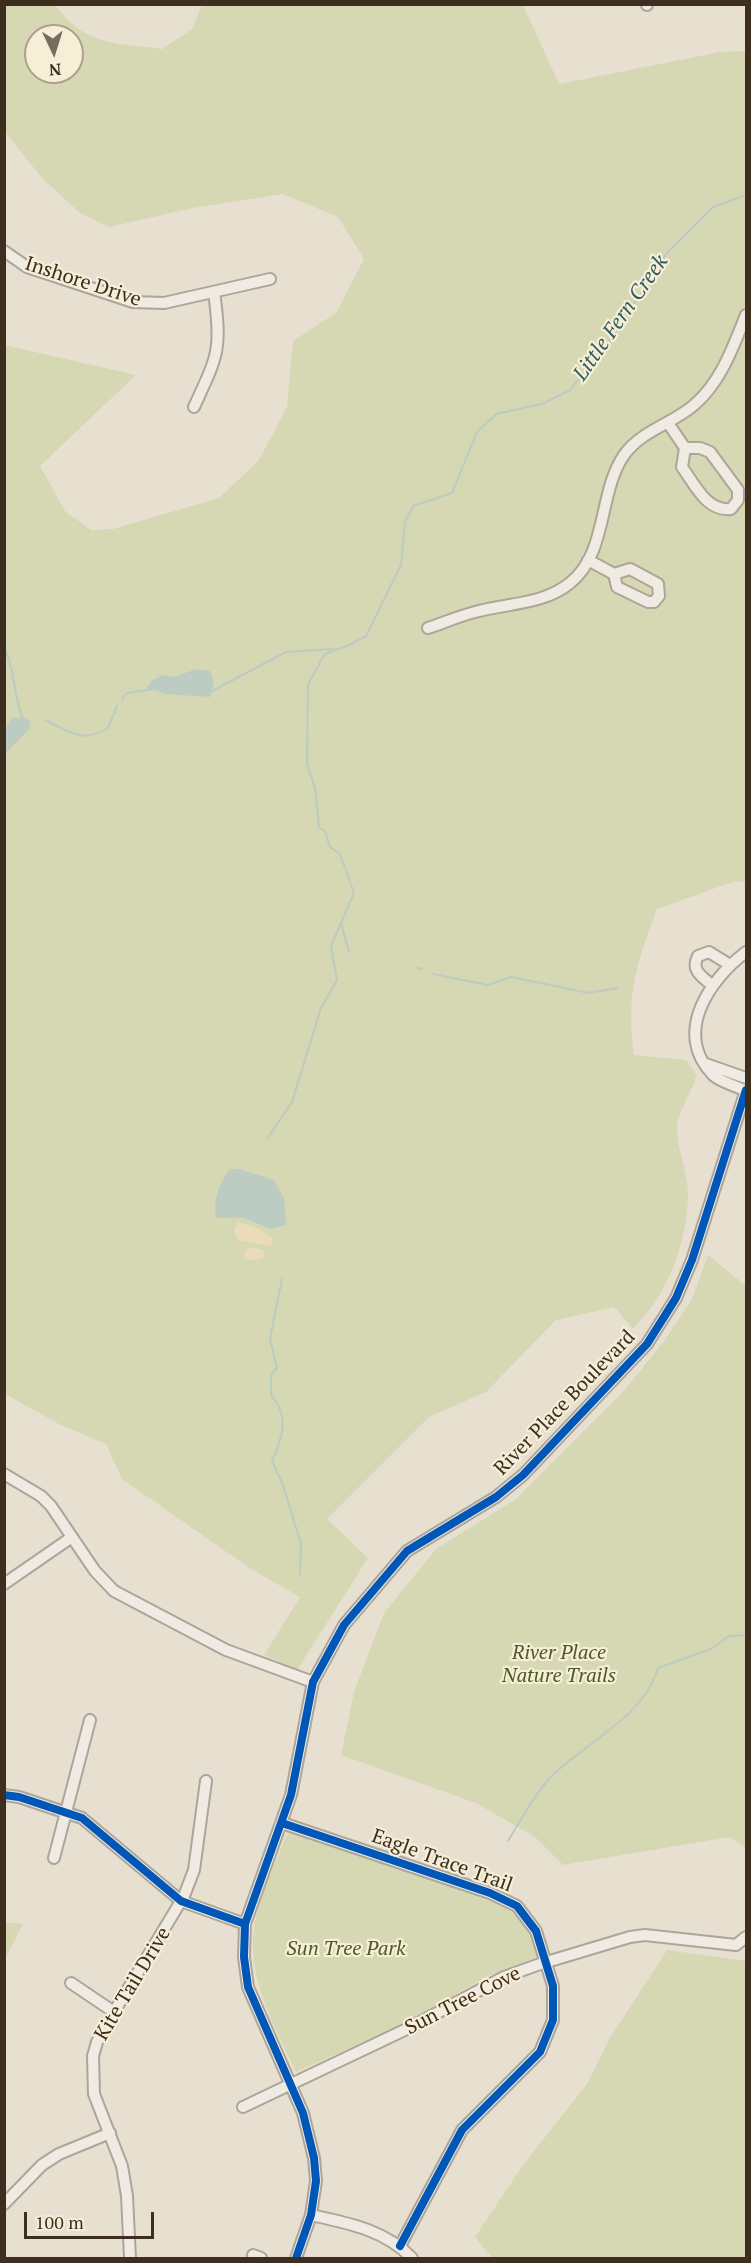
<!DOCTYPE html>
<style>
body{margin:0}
#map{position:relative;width:751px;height:2263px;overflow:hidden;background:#e7e0d1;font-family:"PT Serif",serif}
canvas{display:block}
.frame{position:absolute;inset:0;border:6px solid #3d2e20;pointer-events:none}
.north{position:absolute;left:24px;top:24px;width:60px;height:60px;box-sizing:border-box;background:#f7eed8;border:2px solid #ada18e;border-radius:50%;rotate:176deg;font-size:16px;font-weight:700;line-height:24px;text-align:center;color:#3d2e20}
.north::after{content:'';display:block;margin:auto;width:21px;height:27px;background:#786c5e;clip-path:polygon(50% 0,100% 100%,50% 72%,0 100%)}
.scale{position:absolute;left:24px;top:2212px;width:130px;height:27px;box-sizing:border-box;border:3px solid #3d2e20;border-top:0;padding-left:8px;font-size:18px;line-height:21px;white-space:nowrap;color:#3d2e20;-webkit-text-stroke:4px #f7eed8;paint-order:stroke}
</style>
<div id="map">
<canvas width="751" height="2263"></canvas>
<div class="frame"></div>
<div class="north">N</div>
<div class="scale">100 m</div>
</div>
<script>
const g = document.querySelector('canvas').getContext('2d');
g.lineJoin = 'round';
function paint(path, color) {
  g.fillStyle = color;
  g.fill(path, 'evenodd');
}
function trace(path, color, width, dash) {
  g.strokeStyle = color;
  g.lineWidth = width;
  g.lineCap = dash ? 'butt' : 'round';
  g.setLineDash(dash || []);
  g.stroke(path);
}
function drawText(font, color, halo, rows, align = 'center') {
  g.font = font + ' "PT Serif",serif';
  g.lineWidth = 4.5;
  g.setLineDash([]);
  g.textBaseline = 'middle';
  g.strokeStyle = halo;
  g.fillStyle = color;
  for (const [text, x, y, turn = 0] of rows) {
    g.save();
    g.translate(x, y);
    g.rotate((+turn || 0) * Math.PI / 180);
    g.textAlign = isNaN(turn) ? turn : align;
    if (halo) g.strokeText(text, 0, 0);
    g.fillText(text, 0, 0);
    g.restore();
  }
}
const green = new Path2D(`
 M4,5H55C87,47 113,42 162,49L192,29L202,5H523L559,84L720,52L746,51V882L735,881L657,909C636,965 626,994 634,1055L686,1060L697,1076C692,1089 677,1116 677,1128C677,1149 687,1170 688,1192C688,1242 668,1294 633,1329L614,1307L556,1320L486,1392L429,1417L327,1519L368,1558L297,1670L264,1655L300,1597L251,1569L122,1479L106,1444L59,1424L5,1394L4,345L136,375L40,466L65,511L91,530L113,529L219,498L259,460L287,407L293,341L336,313L364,259L338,217L283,194L193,208L109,227L80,213L43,179L5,132ZM36,36H72V72H36Z
 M708,1255L746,1286V1848L729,1837L563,1865L535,1837L476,1803L341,1755L354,1692L384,1613L436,1549L516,1499L623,1392L664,1341L692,1299Z
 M293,1832L502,1905C519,1917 539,1935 539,1957L487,1976L406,2023L296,2072C271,2019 241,1968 258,1909C264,1885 276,1862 285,1839L288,1834Z
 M5,1922L23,1924L5,1959L4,1922Z
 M667,1950L746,1961V2258H492L475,2237L523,2165L587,2084L610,2038Z`);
const sand = new Path2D(`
 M238,1222L260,1229L272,1238V1246L238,1240L234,1230Z
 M250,1247L263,1250L265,1257L259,1260L245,1259L244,1253Z`);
const water = new Path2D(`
 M197,669L210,671L214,682L210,697L164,694L154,689H146L152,680L161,677L155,674L173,677Z
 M21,716L29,720L30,728L5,754V730L13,717L18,719Z
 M239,1169L274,1180L284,1198L286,1225L270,1229L244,1218H217C211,1205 220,1181 229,1170Z`);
const stream = new Path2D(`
 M4,646C15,668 13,693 22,716
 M212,691L286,652L334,649
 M122,699L127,693L155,689
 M45,720C70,732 82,744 108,728L117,706
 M341,923L349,952
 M417,968L422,969
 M433,974L488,985L511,977L589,993L618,988
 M267,1139L292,1102L321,1008L337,980L331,946L354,893L340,854L330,847L325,831L319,827L315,788L307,764L308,684L325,654L349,645L366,636L401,565L405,522L413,506L452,493L477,432L496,414L542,404L570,390L614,335L666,254L713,207L746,195
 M282,1279L270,1339L277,1368L271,1375V1395C290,1417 283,1436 272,1461L283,1485L301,1544L300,1575
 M508,1841C521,1820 535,1793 552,1776C586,1742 644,1717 658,1668L711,1649L729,1636L746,1635`);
const minor = new Path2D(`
 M647,5V4
 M4,251L27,267L133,302L164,303L270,279
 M194,407C218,355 222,350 214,292
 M668,423L685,448L682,467C695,485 707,512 731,509L738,500V490L710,452L700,448H685
 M588,560L614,574L630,569L658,584L659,596L654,602H648L617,587L614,574
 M428,628C443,623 459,616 475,612C507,603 543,605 570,583C608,553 598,493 624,455C641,431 672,424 694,405C721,382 733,347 746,315
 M713,986C703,977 690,971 698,956L709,952L730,965
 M706,1064L746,1078
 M746,1091C737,1086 720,1082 713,1075C672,1033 710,979 746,952
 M4,1474L41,1496L51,1506L95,1571L114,1591L226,1650L313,1682
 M4,1584L72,1537
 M4,1795L19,1797L82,1818L181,1901L245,1924
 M282,1823L490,1893L517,1906L536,1931L553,1986V2020L540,2052L462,2130L400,2246
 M54,1858L90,1720
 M71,1983L114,2012
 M243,2107L411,2027L504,1977L540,1964L630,1937L645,1935L736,1945L746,1937
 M4,2204L42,2165L59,2154L110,2133
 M311,2215C348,2223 385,2230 412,2258
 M253,2255L261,2258
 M130,2258L127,2196L122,2166L94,2094L93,2056L97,2042L114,2012L184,1896L194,1870L206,1781
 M296,2258L311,2215L316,2181L314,2158L303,2113L248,1987L244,1957L245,1924L291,1795L313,1682L344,1625L407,1551L496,1497L523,1475L647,1344L676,1298L692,1260L746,1090`);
const cycleway = new Path2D(`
 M4,1795L19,1797L82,1818L181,1901L245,1924
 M282,1823L490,1893L517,1906L536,1931L553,1986V2020L540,2052L462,2130L400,2246
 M296,2258L311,2215L316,2181L314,2158L303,2113L248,1987L244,1957L245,1924L291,1795L313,1682L344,1625L407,1551L496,1497L523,1475L647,1344L676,1298L692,1260L746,1090`);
const streetNames = [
 ["Inshore Drive",83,282,18],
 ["River Place Boulevard",565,1403,-46],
 ["Eagle Trace Trail",442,1861,20],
 ["Kite Tail Drive",133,1984,-59],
 ["Sun Tree Cove",463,2001,-27]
];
const parkNames = [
 ["River Place",559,1653],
 ["Nature Trails",559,1676],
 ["Sun Tree Park",346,1949]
];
const waterNames = [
 ["Little Fern Creek",621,318,-55]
];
paint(green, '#d6d7b3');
paint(sand, '#eadcb9');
paint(water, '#bcccc2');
trace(stream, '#bcccc2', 2);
trace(minor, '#ada599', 14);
trace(minor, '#efebe3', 10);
trace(cycleway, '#0057b8', 8);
drawText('20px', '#3d2e20', '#f7eed8', streetNames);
drawText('italic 20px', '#4d5a26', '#f7eed8', parkNames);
drawText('italic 21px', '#2f5d5a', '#f7eed8', waterNames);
</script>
